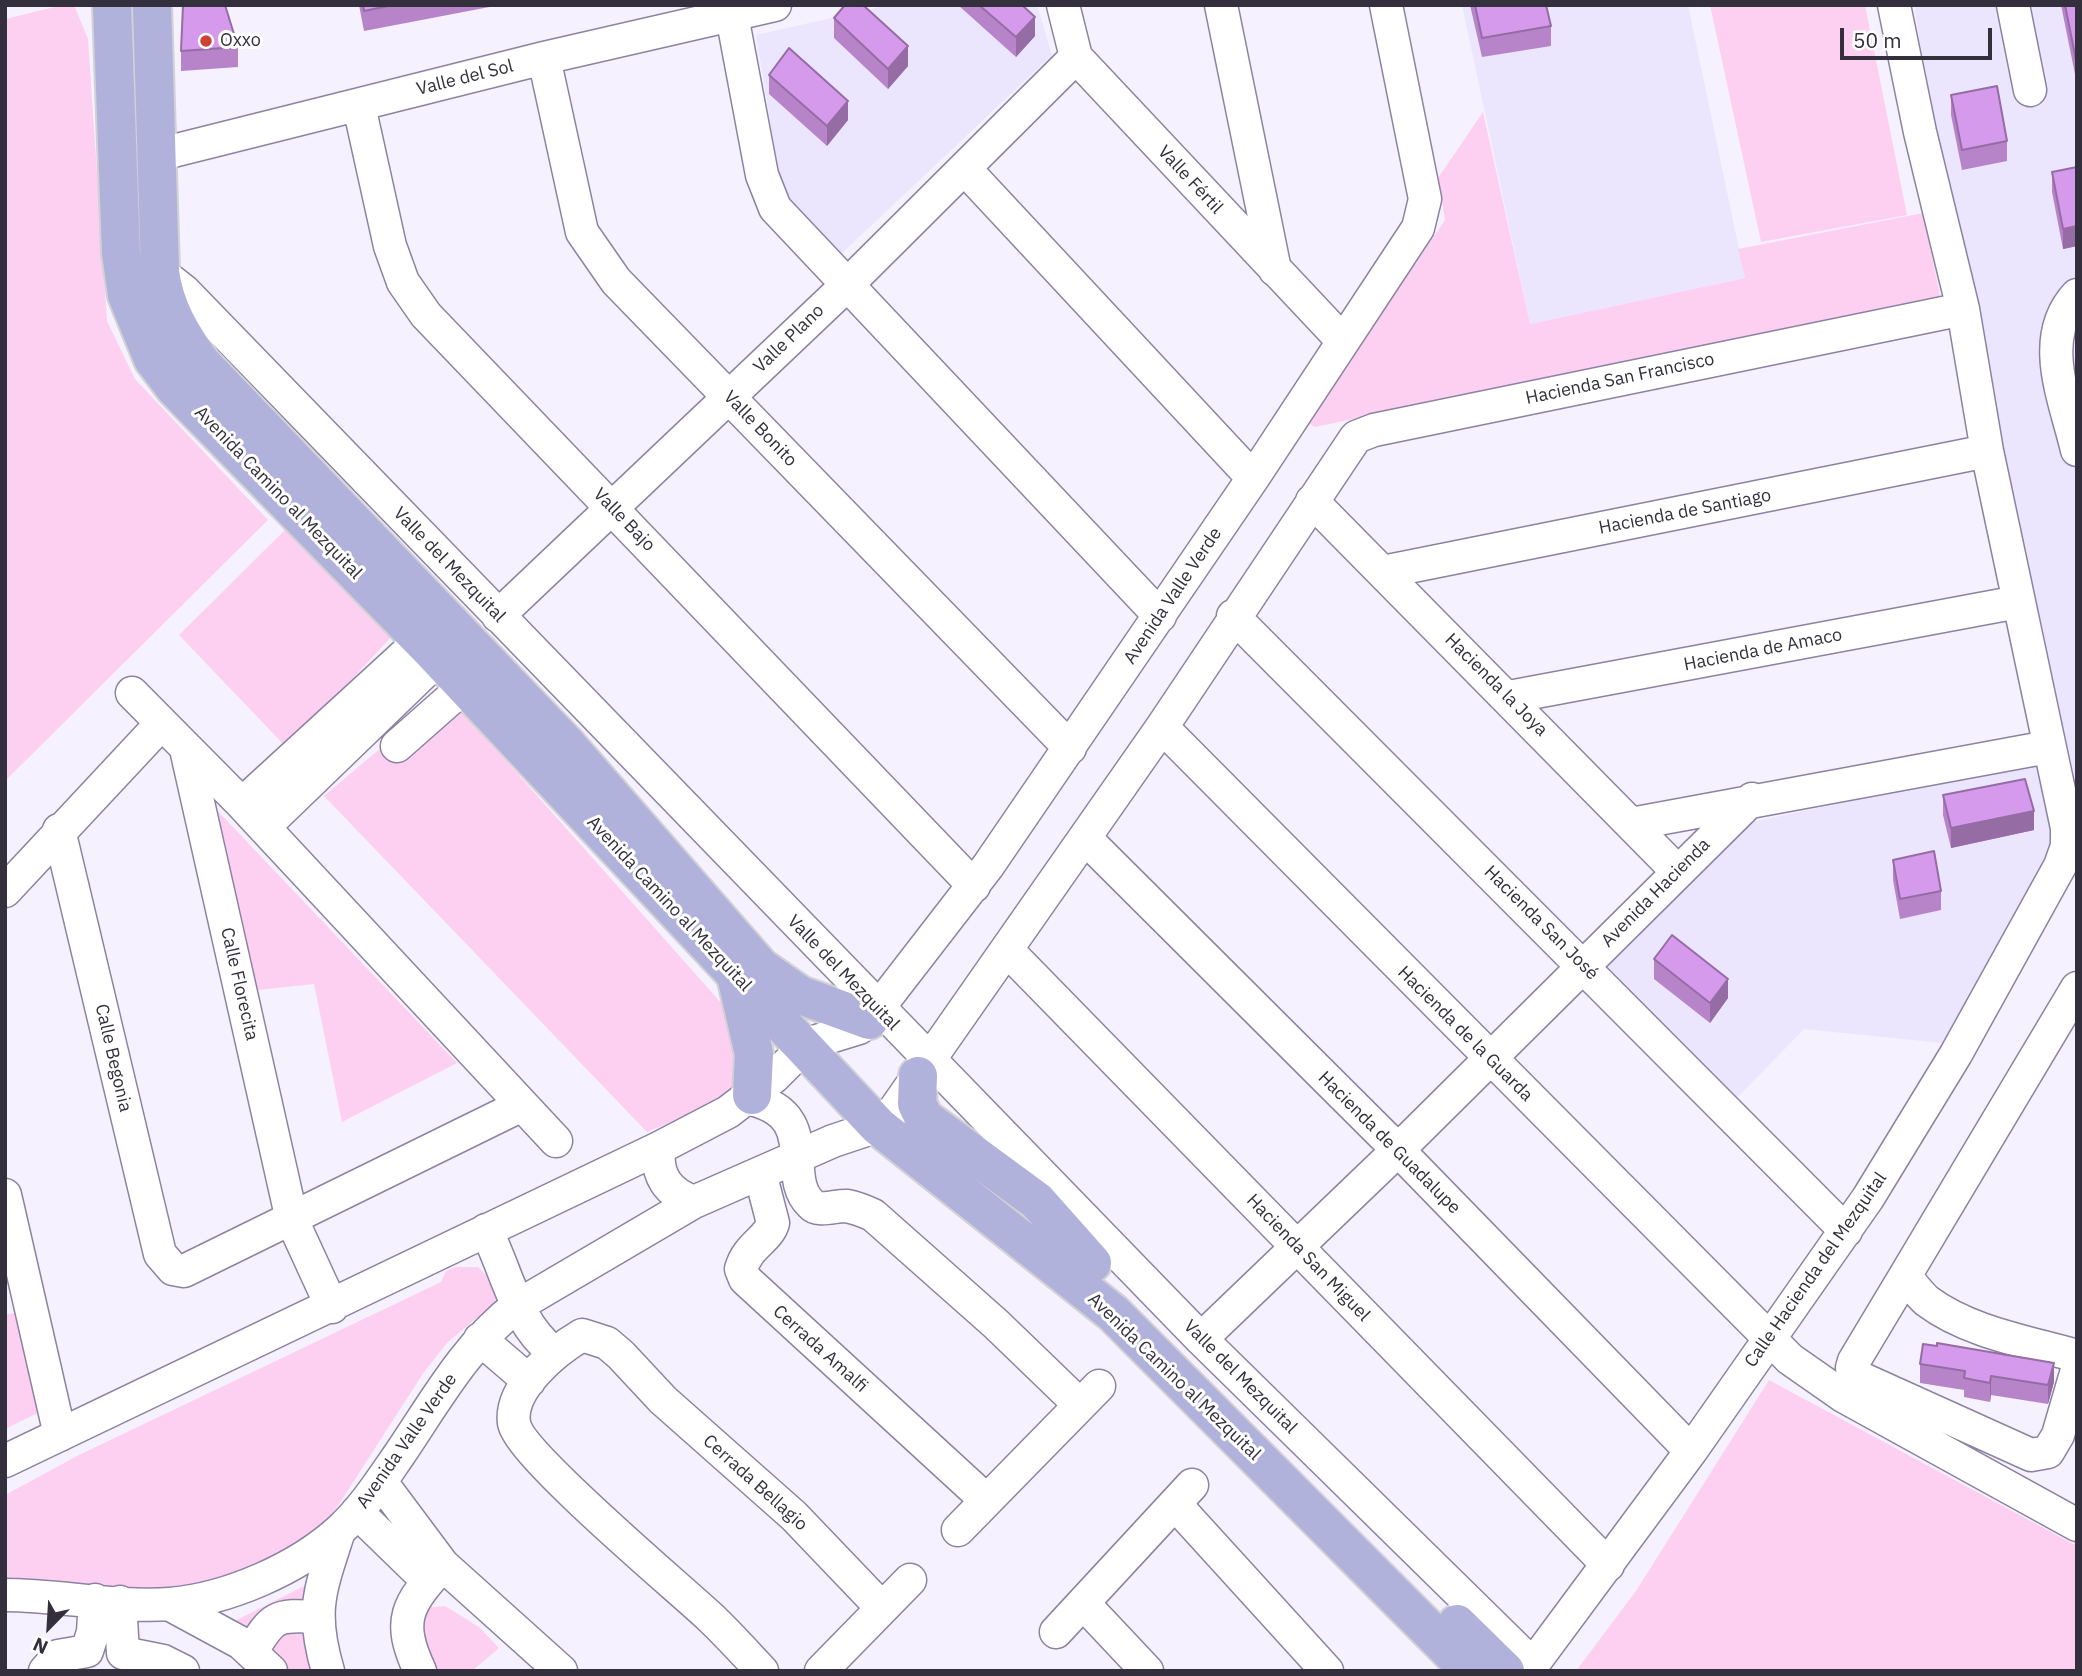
<!DOCTYPE html>
<meta charset="utf-8">
<style>
body{margin:0}
#map{position:relative;width:2082px;height:1676px;overflow:hidden;background:#f5f1fe;font-family:"IBM Plex Sans",sans-serif}
canvas{display:block}
.frame{position:absolute;inset:0;border:7px solid #332f3c;pointer-events:none}
.north{position:absolute;left:14px;top:1592px;width:70px;height:70px;-webkit-text-stroke:5px #fff;paint-order:stroke;rotate:204deg;font-size:19px;font-weight:700;line-height:28px;text-align:center;color:#332f3c}
.north::after{content:'';display:block;margin:auto;width:24px;height:32px;background:#332f3c;clip-path:polygon(50% 0,100% 100%,50% 72%,0 100%)}
.scale{position:absolute;left:1840px;top:28px;width:152px;height:32px;box-sizing:border-box;border:4px solid #332f3c;border-top:0;padding-left:9px;font-size:21px;line-height:24px;white-space:nowrap;color:#332f3c;-webkit-text-stroke:5px #fff;paint-order:stroke}
</style>
<div id="map">
<canvas width="2082" height="1676"></canvas>
<div class="frame"></div>
<div class="north">N</div>
<div class="scale">50 m</div>
</div>
<script>
const g = document.querySelector('canvas').getContext('2d');
g.lineJoin = 'round';
function paint(path, color) {
  g.fillStyle = color;
  g.fill(path, 'evenodd');
}
function trace(path, color, width, dash) {
  g.strokeStyle = color;
  g.lineWidth = width;
  g.lineCap = dash ? 'butt' : 'round';
  g.setLineDash(dash || []);
  g.stroke(path);
}
function drawText(font, color, halo, rows, align = 'center') {
  g.font = font + ' "IBM Plex Sans",sans-serif';
  g.lineWidth = 6;
  g.setLineDash([]);
  g.textBaseline = 'middle';
  g.strokeStyle = halo;
  g.fillStyle = color;
  for (const [text, x, y, turn = 0] of rows) {
    g.save();
    g.translate(x, y);
    g.rotate((+turn || 0) * Math.PI / 180);
    g.textAlign = isNaN(turn) ? turn : align;
    if (halo) g.strokeText(text, 0, 0);
    g.fillText(text, 0, 0);
    g.restore();
  }
}
const built = new Path2D(`
 M889,5H1037L1052,55L841,254L783,197L756,35Z
 M1462,5H1688L1745,278L1530,324Z
 M1914,5H2077V846L1943,190Z
 M2038,761L2058,842L1943,1043L1804,1029L1732,1103L1600,971L1752,822Z`);
const green = new Path2D(`
 M63,5H74L88,39L107,321L135,379L268,520L5,781V19Z
 M1710,5H1865L1907,215L1761,242Z
 M1483,112L1530,324L1745,278L1738,249L1923,213L1940,296L1315,427L1308,423L1445,220L1438,178Z
 M288,527L391,637L288,749L179,635Z
 M446,693L739,1023L751,1069L714,1104L647,1132L324,796Z
 M211,804L457,1063L342,1122L314,984L258,990Z
 M456,1267H478L493,1282L499,1299L447,1343L424,1372L334,1512L274,1566L177,1593L5,1588V1495L79,1455L441,1282L446,1271Z
 M26,1310L44,1410L5,1429V1315Z
 M1769,1380L2077,1546V1671H1576L1636,1591Z
 M306,1585L312,1605L314,1671H272L229,1624Z
 M445,1606L479,1627L499,1648L472,1671H436L417,1623L425,1608Z`);
const minor = new Path2D(`
 M730,5L762,175L775,208L1160,616
 M1063,5L1076,57L1342,340
 M1221,5L1275,270
 M2013,5L2030,90
 M544,58L582,232L616,281L1070,748
 M359,106L390,246L403,282L426,315L974,886
 M157,155L544,58L775,5
 M965,169L1253,478
 M160,272L184,291L1201,1339L1533,1665
 M2077,295C2037,338 2065,399 2077,450
 M1312,501L1677,871
 M1383,572L1987,451
 M498,616L847,285L1076,57
 M1233,616L1846,1231
 M132,693L242,804L556,1141
 M1509,697L2018,602
 M1162,727L1790,1359L1843,1396L2077,1525
 M397,746L465,686
 M186,749L292,1220L332,1307
 M242,804L421,640
 M1631,824L2048,747
 M264,827L439,658
 M59,830L160,1254L173,1269L184,1271L520,1106
 M1085,838L1398,1150L1691,1451
 M5,891L161,724
 M1007,950L1608,1565
 M2077,988L1905,1276C1912,1284 1919,1294 1927,1301C1968,1332 2028,1342 2077,1356
 M747,1098C824,1114 780,1175 811,1204C819,1213 836,1205 847,1206C857,1208 864,1211 873,1215L996,1324L1080,1405
 M659,1148C656,1176 668,1193 694,1202
 M760,1173L773,1223C768,1240 748,1245 741,1269L745,1279L986,1500
 M5,1195L60,1435
 M486,1230C507,1271 515,1322 553,1352
 M1905,1276L1854,1361L1852,1368L1856,1376L2031,1455L2048,1452L2058,1435L2077,1370
 M480,1339L529,1381
 M1201,1339L1398,1150L1752,799
 M5,1461L659,1148L728,1112L775,1076L807,1044L859,1028L869,1020L988,866L1253,478L1418,228L1425,199L1386,5
 M381,1482L443,1565L561,1671
 M1175,1504L1327,1671
 M357,1512L428,1581
 M958,1530L1099,1386
 M5,1595C60,1595 116,1608 170,1604C228,1599 297,1569 340,1530C363,1509 381,1481 399,1455C435,1402 466,1345 517,1306L694,1202L833,1141L878,1126L895,1109L1162,727L1356,437L1374,430L1963,309
 M120,1602L123,1653L163,1661L183,1671
 M1083,1603L1147,1671
 M169,1604L241,1643L271,1671
 M1056,1632L1192,1485
 M252,1651C272,1617 276,1614 316,1617
 M45,1671L58,1656L87,1651L93,1632L95,1600
 M328,1671C310,1610 320,1590 339,1531
 M420,1671C396,1620 407,1604 443,1565
 M762,1671C745,1653 728,1634 710,1617C678,1587 519,1454 514,1423C509,1388 555,1351 582,1335L607,1343L621,1355L663,1400L794,1516L882,1608
 M821,1671L910,1580
 M1528,1671L1691,1451L1868,1198L1956,1054L2060,866L2067,846V828L1987,451L1963,309L1920,132L1894,5`);
const major = new Path2D(`
 M112,5L121,253L127,295L153,359L175,388L432,651L878,1126L1113,1313L1470,1671
 M152,5L160,272C165,308 181,335 202,364L566,744L769,977
 M760,967L800,995L869,1020
 M737,980L754,1054L752,1095
 M918,1076L917,1104L924,1118L1037,1201L1092,1263
 M1457,1624L1505,1671`);
const wall = new Path2D(`
 M359,5H500L364,31Z
 M958,5H1022L1035,36L1016,57Z
 M1470,5H1546L1551,26V46L1482,57Z
 M2061,5H2077V84Z
 M834,18L908,66L888,89L834,38Z
 M238,47V67L181,71V51Z
 M769,75L848,120L827,146L769,94Z
 M1951,95L2007,141V161L1962,170L1951,115Z
 M2077,167V246L2063,249L2052,192V172Z
 M1943,795L2034,830L1951,848L1943,815Z
 M1893,860L1941,891V910L1900,919L1893,880Z
 M1654,959L1728,998L1710,1023L1654,979Z
 M1920,1364L2054,1382L2048,1404L1991,1395L1990,1402L1964,1397V1390L1920,1383Z`);
const shadedWall = new Path2D(`
 M1035,17V36L1016,57V37Z
 M908,46V66L888,89V69Z
 M848,101V120L827,146V126Z
 M2077,226V246L2063,249V229Z
 M2034,811V830L1951,848V828Z
 M1728,979V998L1710,1023V1003Z
 M2054,1363V1382L2048,1404V1385Z
 M1991,1376V1395L1990,1402V1383Z`);
const building = new Path2D(`
 M183,5H225L238,47L181,51Z
 M363,5H393L364,11Z
 M845,5H863L908,46L888,69L834,18Z
 M979,5H1022L1035,17L1016,37Z
 M1475,5H1546L1551,26L1482,38Z
 M2065,5H2077V65Z
 M789,48L848,101L827,126L769,75Z
 M1997,86L2007,141L1962,150L1951,95Z
 M2077,167V226L2063,229L2052,172Z
 M2025,779L2034,811L1951,828L1943,795Z
 M1934,851L1941,891L1900,899L1893,860Z
 M1672,935L1728,979L1710,1003L1654,959Z
 M1937,1343L2054,1363L2048,1385L1991,1376L1990,1383L1964,1378L1965,1371L1920,1364L1923,1344L1937,1346Z`);
const markers = [
 [206,41,7,"#ce4135"]
];
const poiNames = [
 ["Oxxo",220,41]
];
const streetNames = [
 ["Valle del Sol",465,78,-14],
 ["Valle Fértil",1190,180,47],
 ["Valle Plano",789,339,-44],
 ["Hacienda San Francisco",1620,379,-12],
 ["Valle Bonito",760,429,46],
 ["Avenida Camino al Mezquital",278,493,46],
 ["Hacienda de Santiago",1685,512,-11],
 ["Valle Bajo",624,520,46],
 ["Valle del Mezquital",449,565,46],
 ["Avenida Valle Verde",1173,596,-56],
 ["Hacienda de Amaco",1763,650,-11],
 ["Hacienda la Joya",1496,685,45],
 ["Avenida Hacienda",1656,893,-45],
 ["Avenida Camino al Mezquital",669,904,47],
 ["Hacienda San José",1541,923,45],
 ["Valle del Mezquital",843,973,46],
 ["Calle Florecita",239,984,77],
 ["Hacienda de la Guarda",1465,1034,45],
 ["Calle Begonia",113,1058,77],
 ["Hacienda de Guadalupe",1389,1143,45],
 ["Hacienda San Miguel",1308,1258,46],
 ["Calle Hacienda del Mezquital",1816,1270,-55],
 ["Cerrada Amalfi",820,1349,42],
 ["Avenida Camino al Mezquital",1174,1377,44],
 ["Valle del Mezquital",1240,1377,45],
 ["Avenida Valle Verde",407,1441,-55],
 ["Cerrada Bellagio",755,1483,42]
];
paint(built, '#ece5fe');
paint(green, '#fdd0f2');
trace(minor, '#8c83a2', 35);
trace(major, '#d2d1d4', 42);
trace(minor, '#fff', 32);
trace(major, '#b0b2dc', 38);
paint(wall, '#b784ca');
paint(shadedWall, '#956ca4');
paint(building, '#d59aeb');
trace(building, '#956ca4', 2);
for (const [x, y, r, color] of markers) {
  const dot = new Path2D();
  dot.arc(x, y, r, 0, 2 * Math.PI);
  g.fillStyle = color;
  g.fill(dot);
  trace(dot, '#fff', 2.5);
}
drawText('18px', '#332f3c', '#fff', poiNames, 'left');
drawText('18px', '#332f3c', '#fff', streetNames);
</script>
